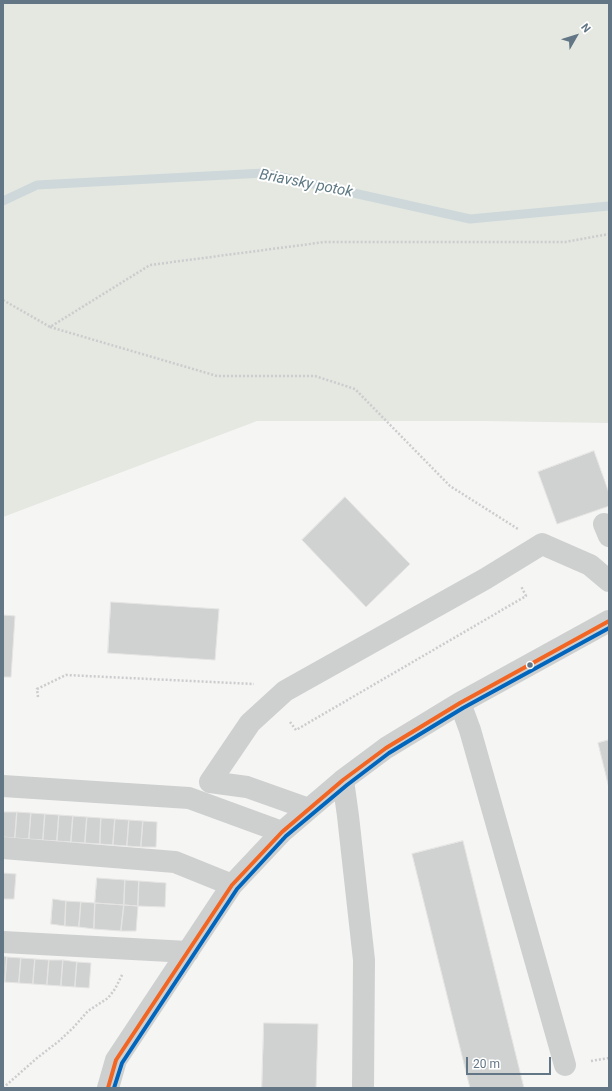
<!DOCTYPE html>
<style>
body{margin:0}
#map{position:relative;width:612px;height:1091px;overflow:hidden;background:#f5f5f3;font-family:Roboto,sans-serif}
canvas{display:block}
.frame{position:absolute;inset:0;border:4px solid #627686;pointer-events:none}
.north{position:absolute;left:556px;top:16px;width:40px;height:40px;-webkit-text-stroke:3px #fff;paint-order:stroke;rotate:51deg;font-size:11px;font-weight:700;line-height:16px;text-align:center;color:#627686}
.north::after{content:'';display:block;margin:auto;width:14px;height:18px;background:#627686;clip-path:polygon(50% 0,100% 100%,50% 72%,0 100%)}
.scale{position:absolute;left:466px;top:1057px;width:85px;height:18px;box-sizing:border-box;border:2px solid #627686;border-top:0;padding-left:5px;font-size:12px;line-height:14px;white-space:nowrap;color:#627686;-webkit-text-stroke:3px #fff;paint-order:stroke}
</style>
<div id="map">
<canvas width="612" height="1091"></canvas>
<div class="frame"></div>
<div class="north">N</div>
<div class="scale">20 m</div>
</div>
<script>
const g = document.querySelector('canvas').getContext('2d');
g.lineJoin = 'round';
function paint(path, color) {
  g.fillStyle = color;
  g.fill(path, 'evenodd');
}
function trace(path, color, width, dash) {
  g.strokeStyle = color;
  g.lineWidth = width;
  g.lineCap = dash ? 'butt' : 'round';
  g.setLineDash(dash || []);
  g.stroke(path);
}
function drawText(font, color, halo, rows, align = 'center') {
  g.font = font + ' Roboto,sans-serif';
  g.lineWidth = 4;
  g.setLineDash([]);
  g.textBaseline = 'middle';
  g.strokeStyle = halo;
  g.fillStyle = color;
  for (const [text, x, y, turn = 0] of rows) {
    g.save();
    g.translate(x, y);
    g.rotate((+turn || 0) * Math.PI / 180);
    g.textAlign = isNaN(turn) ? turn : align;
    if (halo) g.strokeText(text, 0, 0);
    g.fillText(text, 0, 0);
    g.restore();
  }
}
const green = new Path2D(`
 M3,3H609V423L486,421H257L3,517Z`);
const stream = new Path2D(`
 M3,201L37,185L264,173L470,219L609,206`);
const building = new Path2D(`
 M594,451L609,493V506L557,524L538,472Z
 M345,497L410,564L366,607L302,540Z
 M111,602L219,609L215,660L108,653Z
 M3,615L15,616L11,677H3Z
 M609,740V788L598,743Z
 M3,812H17L15,838L3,837Z
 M17,812L31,813L29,839L15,838Z
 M31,813L45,814L43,840L29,839Z
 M45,814L59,815L57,841L43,840Z
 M59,815L73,816L71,842L57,841Z
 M73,816L87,817L85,843L71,842Z
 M87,817L101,818L100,844L85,843Z
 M101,818L115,819L113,845L100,844Z
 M115,819L129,820L127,846L113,845Z
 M129,820L143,821L141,847L127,846Z
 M143,821L157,822L156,847H141Z
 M463,841L524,1088H470L412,854Z
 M3,873L16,874L14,899H3Z
 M97,878L125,880L124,905L95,903Z
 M125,880L139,881L138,906L124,905Z
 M139,881L166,883L165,907L138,906Z
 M53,899L66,901L65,926L51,924Z
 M66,901L81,902L79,927L65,926Z
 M81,902L95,903L94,929L79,927Z
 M95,903L124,905L121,931L94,929Z
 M124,905L138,906L136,931H121Z
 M3,956L7,957L5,982H3Z
 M7,957L21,958L19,983L5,982Z
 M21,958L35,959L33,984L19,983Z
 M35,959L49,960L47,985L33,984Z
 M49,960H63L61,986L47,985Z
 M63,960L77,962L75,987L61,986Z
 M77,962L91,963L89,988L75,987Z
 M264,1023L318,1024L316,1088H262Z`);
const path = new Path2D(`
 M3,300L50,327L150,265L325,242H565L609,234
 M50,327L217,376H315L355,389L450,486L518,529
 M38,697L37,689L66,675L254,684
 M290,722L296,730L526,596L521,586
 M591,1061L609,1058
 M3,1088L37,1058L59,1041L73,1028L88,1011L108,998L115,989L123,973`);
const minor = new Path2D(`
 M604,524L609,536
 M460,703L470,730L565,1065
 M343,780L348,816L364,960L363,1088
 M3,786L189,798L282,832
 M309,809L247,787L210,782L250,723L285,691L485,579L542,544L590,565L609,581
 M3,848L175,862L232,885
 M3,942L188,952
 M108,1088L116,1060L232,885L282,832L343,780L386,748L460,703L609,621`);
const bus1 = new Path2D(`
 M108,1088L116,1060L232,885L282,832L343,780L386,748L460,703L609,621`);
const bus2 = new Path2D(`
 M114,1088L122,1063L237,889L286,836L347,785L389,753L463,708L609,628`);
const markers = [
 [530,665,3.5,"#627686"]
];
const waterNames = [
 ["Briavsky potok",306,184,11]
];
paint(green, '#e4e8e1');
trace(stream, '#ced7da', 9);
paint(building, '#d0d2d1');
trace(building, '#e4e4e3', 1);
trace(path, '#cbcccd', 2.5, [2, 2]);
trace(minor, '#ced0d0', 22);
trace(bus1, '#f26522', 4);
trace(bus2, '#0065bd', 4);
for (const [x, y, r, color] of markers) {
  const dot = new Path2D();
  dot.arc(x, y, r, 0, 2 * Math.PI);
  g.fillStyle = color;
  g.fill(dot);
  trace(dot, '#fff', 1.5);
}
drawText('italic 15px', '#5e7983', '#fff', waterNames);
</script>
